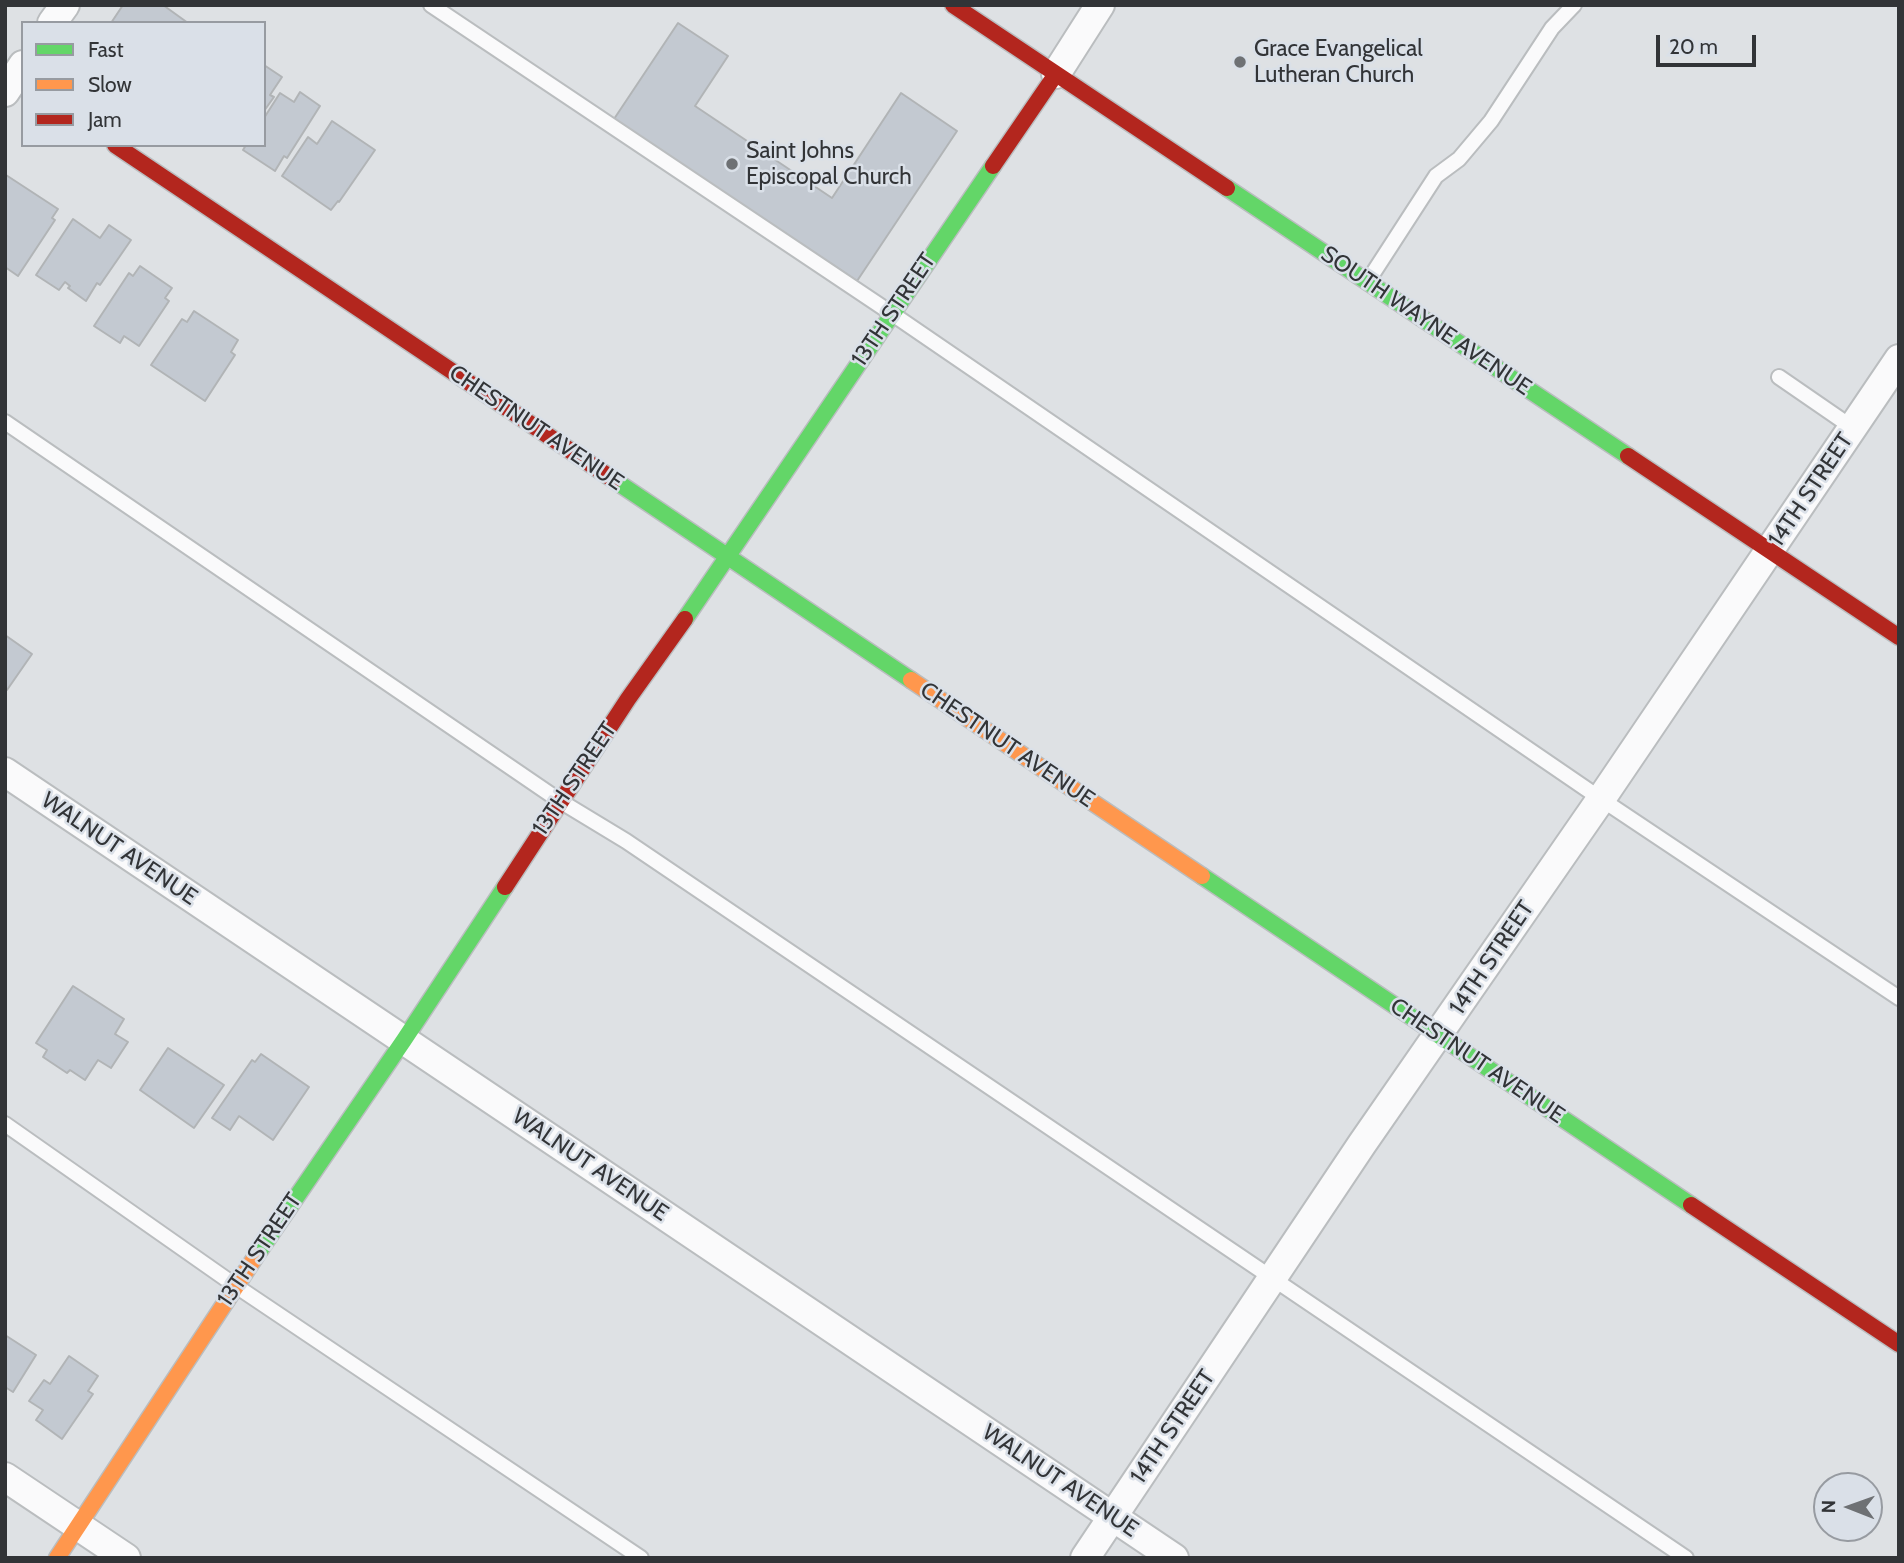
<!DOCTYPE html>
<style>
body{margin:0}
#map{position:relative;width:1904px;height:1563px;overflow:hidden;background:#dee1e4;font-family:Cabin,sans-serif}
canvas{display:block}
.frame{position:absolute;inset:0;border:7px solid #323437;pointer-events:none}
.legend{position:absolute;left:21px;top:21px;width:245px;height:126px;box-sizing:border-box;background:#dae0e8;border:2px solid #979ba1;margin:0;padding:9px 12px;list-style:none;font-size:21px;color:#323437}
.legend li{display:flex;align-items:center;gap:14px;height:35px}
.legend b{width:35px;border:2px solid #979ba1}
.north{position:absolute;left:1813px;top:1472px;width:70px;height:70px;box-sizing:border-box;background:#dae0e8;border:2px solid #979ba1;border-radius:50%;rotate:271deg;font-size:19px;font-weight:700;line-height:28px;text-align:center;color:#323437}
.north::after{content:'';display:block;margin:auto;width:24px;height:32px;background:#6e7174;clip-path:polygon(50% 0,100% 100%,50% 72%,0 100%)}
.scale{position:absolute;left:1656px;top:35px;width:100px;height:32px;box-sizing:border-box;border:4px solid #323437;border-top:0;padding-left:9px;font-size:21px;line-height:24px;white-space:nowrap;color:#323437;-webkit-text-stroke:5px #dae0e8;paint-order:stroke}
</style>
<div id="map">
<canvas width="1904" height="1563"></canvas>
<div class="frame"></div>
<ul class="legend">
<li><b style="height:9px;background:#63d668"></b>Fast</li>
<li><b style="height:9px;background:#ff974d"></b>Slow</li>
<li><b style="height:9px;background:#b3261e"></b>Jam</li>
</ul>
<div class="north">N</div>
<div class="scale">20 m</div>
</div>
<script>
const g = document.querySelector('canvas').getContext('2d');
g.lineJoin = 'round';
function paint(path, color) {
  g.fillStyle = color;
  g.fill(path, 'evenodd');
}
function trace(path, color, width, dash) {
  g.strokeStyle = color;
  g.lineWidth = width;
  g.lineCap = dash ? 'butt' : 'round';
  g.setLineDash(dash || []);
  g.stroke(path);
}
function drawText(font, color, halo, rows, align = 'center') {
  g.font = font + ' Cabin,sans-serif';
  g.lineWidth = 5;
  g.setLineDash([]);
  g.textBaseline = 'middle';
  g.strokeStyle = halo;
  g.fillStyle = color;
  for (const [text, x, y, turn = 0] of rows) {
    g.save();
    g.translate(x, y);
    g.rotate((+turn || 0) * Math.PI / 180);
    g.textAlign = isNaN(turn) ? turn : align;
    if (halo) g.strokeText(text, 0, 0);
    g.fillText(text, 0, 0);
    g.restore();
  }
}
const building = new Path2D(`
 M123,5H163L188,23H111Z
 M678,23L728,56L695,106L832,198L901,93L957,131L857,281L614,119Z
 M264,65L282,77L270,95L274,97L264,111Z
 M300,92L320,106L287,158L284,156L275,171L243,150L246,145H264V118L280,93L294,102Z
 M332,121L375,150L339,202L338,201L331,210L282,176L308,137L317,144Z
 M6,175L58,209L52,218L55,220L18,276L5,267Z
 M73,219L100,238L109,225L131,240L100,285L97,283L86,301L68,288L70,286L65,282L59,290L36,275Z
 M140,266L172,288L165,298L169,301L139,346L124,336L120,343L94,326L129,273L133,276Z
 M194,311L238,340L231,352L235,355L205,401L151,365L182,319L187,322Z
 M5,635L32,654L7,690L5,688Z
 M73,986L124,1019L115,1034L128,1042L111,1068L98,1060L85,1080L70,1070L67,1073L43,1057L47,1050L36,1043Z
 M168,1048L224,1085L194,1128L140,1090Z
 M261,1054L309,1087L273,1140L239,1116L230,1130L212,1118L252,1060L255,1062Z
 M5,1335L36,1355L13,1392L5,1387Z
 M69,1356L98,1376L88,1391L93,1394L62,1439L36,1420L43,1410L29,1401L44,1380L50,1384Z`);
const lane = new Path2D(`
 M431,5L891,313L1601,799L1899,998
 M1368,281L1436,176L1459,159L1491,121L1552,28L1574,5
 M1779,377L1853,428
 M5,422L560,801L626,841L1686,1558
 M5,1124L236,1286L641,1558`);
const street = new Path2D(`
 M52,23L65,5
 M1056,74L1100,5
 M5,92L23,65
 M5,772L1174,1558
 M5,1477L126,1558
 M1085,1558L1362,1144L1601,799L1899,359`);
const fast = new Path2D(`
 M1227,188L1628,456
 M614,480L911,680
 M685,619L993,166
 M1202,876L1691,1205
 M256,1256L404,1040L505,887`);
const slow = new Path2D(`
 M911,680L1202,876
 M57,1558L256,1256`);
const jam = new Path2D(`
 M953,5L1227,188
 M115,145L614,480
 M993,166L1056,74
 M1628,456L1899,637
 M505,887L628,699L685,619
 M1691,1205L1899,1344`);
const markers = [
 [1240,62,7,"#6e7174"],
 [732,164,7,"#6e7174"]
];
const poiNames = [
 ["Grace Evangelical",1254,49],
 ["Lutheran Church",1254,75],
 ["Saint Johns",746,151],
 ["Episcopal Church",746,177]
];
const streetNames = [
 ["13TH STREET",894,310,-56],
 ["SOUTH WAYNE AVENUE",1426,321,34],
 ["CHESTNUT AVENUE",536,428,34],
 ["14TH STREET",1811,490,-56],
 ["CHESTNUT AVENUE",1007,745,34],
 ["13TH STREET",575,779,-56],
 ["WALNUT AVENUE",119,849,34],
 ["14TH STREET",1492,958,-56],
 ["CHESTNUT AVENUE",1477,1061,34],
 ["WALNUT AVENUE",590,1165,34],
 ["13TH STREET",260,1250,-56],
 ["14TH STREET",1173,1427,-56],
 ["WALNUT AVENUE",1060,1481,34]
];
paint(building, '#c3c9d1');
trace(building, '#b1b4b6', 2);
trace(lane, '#babdbf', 18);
trace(street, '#babdbf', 32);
trace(fast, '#babdbf', 19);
trace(slow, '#babdbf', 19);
trace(jam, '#babdbf', 19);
trace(lane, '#fafafb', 14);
trace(street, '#fafafb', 28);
trace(fast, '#63d668', 16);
trace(slow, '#ff974d', 16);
trace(jam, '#b3261e', 16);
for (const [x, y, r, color] of markers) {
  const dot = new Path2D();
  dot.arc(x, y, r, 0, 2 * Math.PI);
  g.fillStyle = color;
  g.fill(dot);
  trace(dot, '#dae0e8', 2.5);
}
drawText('23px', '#323437', '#dae0e8', poiNames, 'left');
drawText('23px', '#323437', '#dae0e8', streetNames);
</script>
